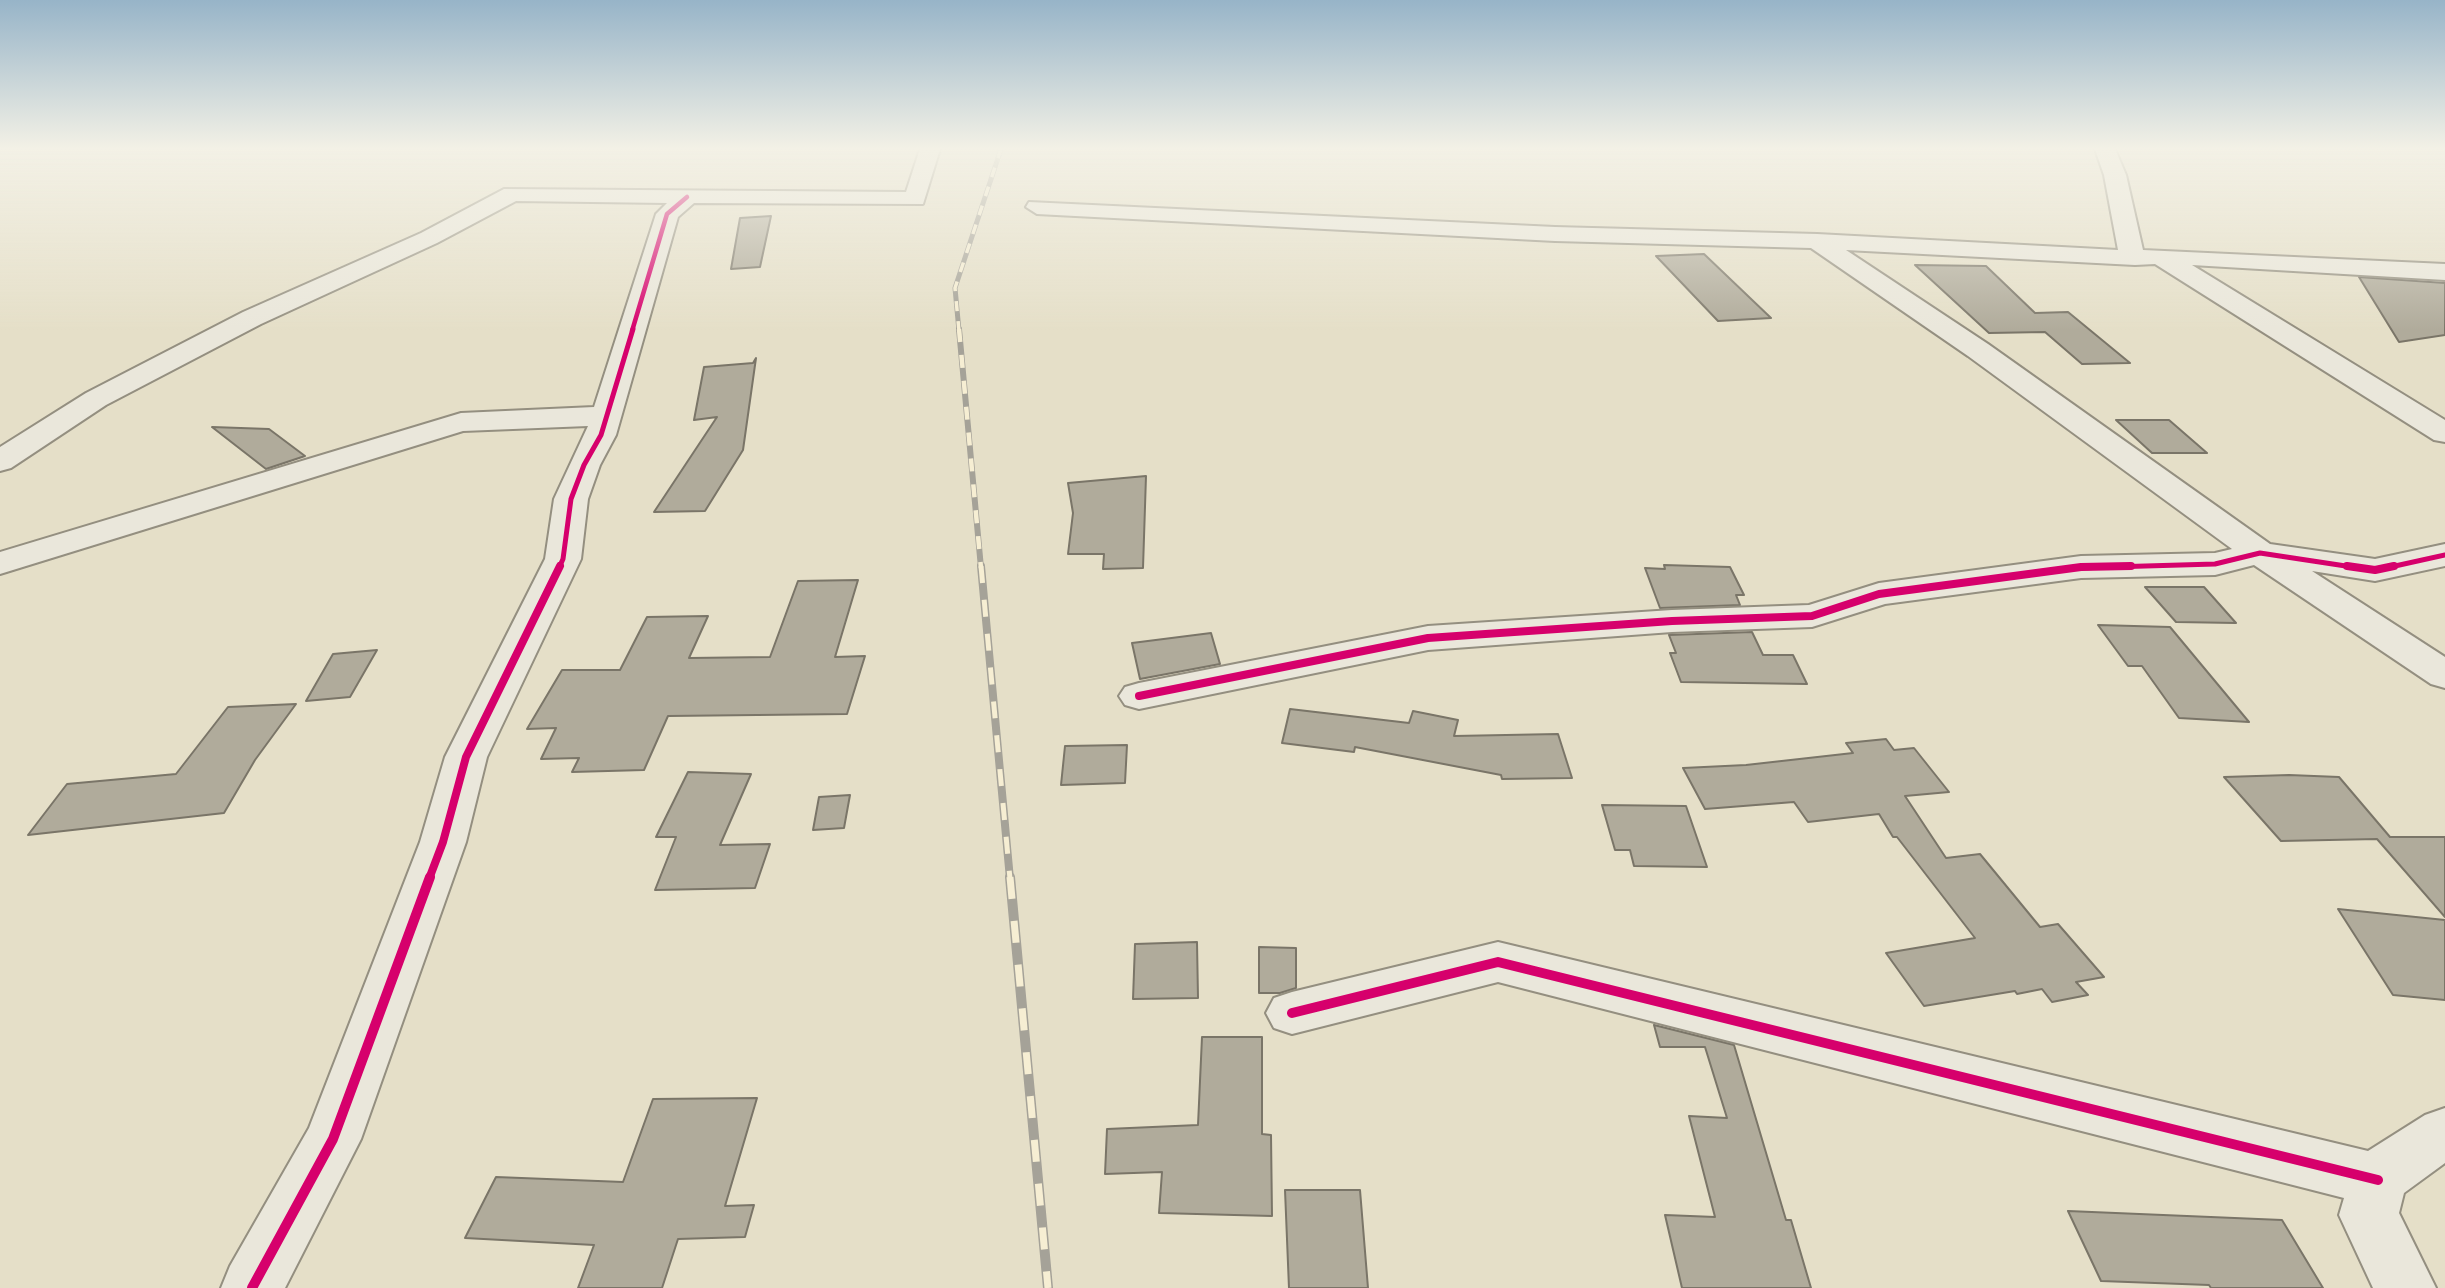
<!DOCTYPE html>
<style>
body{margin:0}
canvas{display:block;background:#e5dfc8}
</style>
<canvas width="2445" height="1288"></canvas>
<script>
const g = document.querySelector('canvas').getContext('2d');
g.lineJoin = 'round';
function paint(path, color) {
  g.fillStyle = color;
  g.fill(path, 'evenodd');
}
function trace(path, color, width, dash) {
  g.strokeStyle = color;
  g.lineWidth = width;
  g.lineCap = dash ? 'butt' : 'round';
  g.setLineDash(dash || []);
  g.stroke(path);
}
const building = new Path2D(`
 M771,216L760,267L731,269L740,218Z
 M1704,254L1771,318L1718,321L1656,256Z
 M1915,265L1986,266L2035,313L2068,312L2130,363L2082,364L2045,332L1989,333Z
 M2359,277L2445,283V335L2399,342Z
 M756,358L743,450L705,511L654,512L717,417L694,420L704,367L753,363Z
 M2116,420H2169L2207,453H2152Z
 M212,427L269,429L305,456L266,469Z
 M1146,476L1143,568L1103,569L1104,554H1068L1073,513L1068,483Z
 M1664,565L1730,567L1744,595H1736L1740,605L1660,608L1645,568L1665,569Z
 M858,580L835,657L865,656L847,714L668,716L644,770L572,772L579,758L541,759L556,728L527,729L562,670H620L647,617L708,616L689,658L770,657L798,581Z
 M2145,587H2204L2236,623L2176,622Z
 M2098,625L2170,627L2249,722L2179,718L2142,666H2128Z
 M1752,632L1763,655H1793L1807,684L1681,682L1670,653H1676L1669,635Z
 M1211,633L1220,664L1140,679L1132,643Z
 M377,650L350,697L306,701L333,654Z
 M296,704L255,760L224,813L28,835L67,784L176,774L228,707Z
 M1290,709L1409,723L1413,711L1458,720L1454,736L1558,734L1572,778L1502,779L1501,775L1355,747L1354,752L1282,743Z
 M1886,739L1894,750L1914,748L1949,792L1905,796L1946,858L1980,854L2040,927L2058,924L2104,977L2076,982L2088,995L2052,1002L2042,989L2017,994L2015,991L1924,1006L1886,953L1975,938L1897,837H1893L1879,814L1808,822L1794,802L1705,809L1683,768L1746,765L1853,753L1846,743Z
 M1127,745L1125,783L1061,785L1065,746Z
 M688,772L751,774L720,845L770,844L755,888L655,890L676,837H656Z
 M2289,775L2339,777L2390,837H2445V917L2377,839L2281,841L2224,777Z
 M850,795L844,828L813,830L819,797Z
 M1602,805L1686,806L1707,867L1634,866L1630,850H1615Z
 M2338,909L2445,920V1000L2393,995Z
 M1197,942L1198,998L1133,999L1135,944Z
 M1259,947L1296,948V988L1280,993H1259Z
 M1654,1025L1734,1045L1786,1220H1791L1811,1288H1682L1665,1215L1715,1217L1689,1116L1727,1118L1705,1047H1660Z
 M1202,1037H1262V1134L1271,1135L1272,1216L1159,1213L1162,1172L1105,1174L1107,1129L1198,1125Z
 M757,1098L725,1206L754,1205L745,1237L678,1239L662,1288H578L594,1245L465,1238L496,1177L623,1182L653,1099Z
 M1285,1190H1360L1368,1288H1289Z
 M2068,1211L2282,1220L2323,1288H2211L2209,1285L2101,1281Z`);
const minor = new Path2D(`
 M920,149H940L923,204L694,203L678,217L616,435L600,465L588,499L581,559L487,757L466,842L361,1139L285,1288H221L230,1266L309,1128L420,842L445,757L545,559L554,499L588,426L463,431L0,574V552L461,413L594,407L656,214L667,203L516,201L437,243L261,324L106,405L11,468L0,471V447L86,393L243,312L421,233L504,189L906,192Z
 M2095,149H2115L2126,175L2143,250L2445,264V280L2192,265L2445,420V442L2434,440L2155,264L2135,265L1846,250L1988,344L2270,544L2375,559L2445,544V566L2375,581L2312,571L2445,657V688L2431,684L2254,565L2215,575L2081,578L1885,604L1812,627L1672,632L1428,650L1139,709L1125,705L1119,696L1125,687L1139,683L1428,626L1672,610L1809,605L1879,583L2081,556L2215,553L2232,549L1968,356L1811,248L1555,241L1037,214L1026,207L1029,202L1555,227L1817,234L2118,250L2104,175Z
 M1498,942L2368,1151L2425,1115L2445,1108V1163L2404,1193L2399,1213L2436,1288H2373L2339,1215L2344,1198L1498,982L1292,1034L1274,1028L1266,1013L1274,998L1292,992Z`);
const railFar3 = new Path2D(`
 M959,331L955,288L1001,149`);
const railFar2 = new Path2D(`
 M959,329L981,568`);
const railFar1 = new Path2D(`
 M981,566L1010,879`);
const rail = new Path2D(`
 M1010,877L1048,1288`);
const cyclewayFar3 = new Path2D(`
 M632,331L667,214L687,197`);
const cyclewayFar2 = new Path2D(`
 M559,568L563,559L571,499L584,465L601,435L633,329
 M2076,568L2215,564L2260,553L2359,568
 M2386,568L2445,555`);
const cyclewayFar1 = new Path2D(`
 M2347,566L2375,570L2394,566
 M1139,696L1428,638L1672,621L1812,616L1879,594L2081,567L2131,566
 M429,879L443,842L466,757L560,566`);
const cycleway = new Path2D(`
 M1292,1013L1498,962L2378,1180
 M252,1288L333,1139L430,877`);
paint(building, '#b0ab9b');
trace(building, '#7a7568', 2);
trace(minor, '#948f80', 4);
paint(minor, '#eae7db');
trace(railFar3, '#a5a298', 5);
trace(railFar2, '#a5a298', 6);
trace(railFar1, '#a5a298', 8);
trace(rail, '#a5a298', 10);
trace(railFar3, '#f6eed3', 3.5, [10]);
trace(railFar2, '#f6eed3', 4.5, [13]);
trace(railFar1, '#f6eed3', 5, [17]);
trace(rail, '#f6eed3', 7, [22]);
trace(cyclewayFar3, '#d6006c', 4.5);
trace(cyclewayFar2, '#d6006c', 5);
trace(cyclewayFar1, '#d6006c', 8);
trace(cycleway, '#d6006c', 10);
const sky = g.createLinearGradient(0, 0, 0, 330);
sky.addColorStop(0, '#97b4c8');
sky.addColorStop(0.45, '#f3f1e6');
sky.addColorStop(1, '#f3f1e600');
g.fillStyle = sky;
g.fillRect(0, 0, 2445, 330);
</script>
